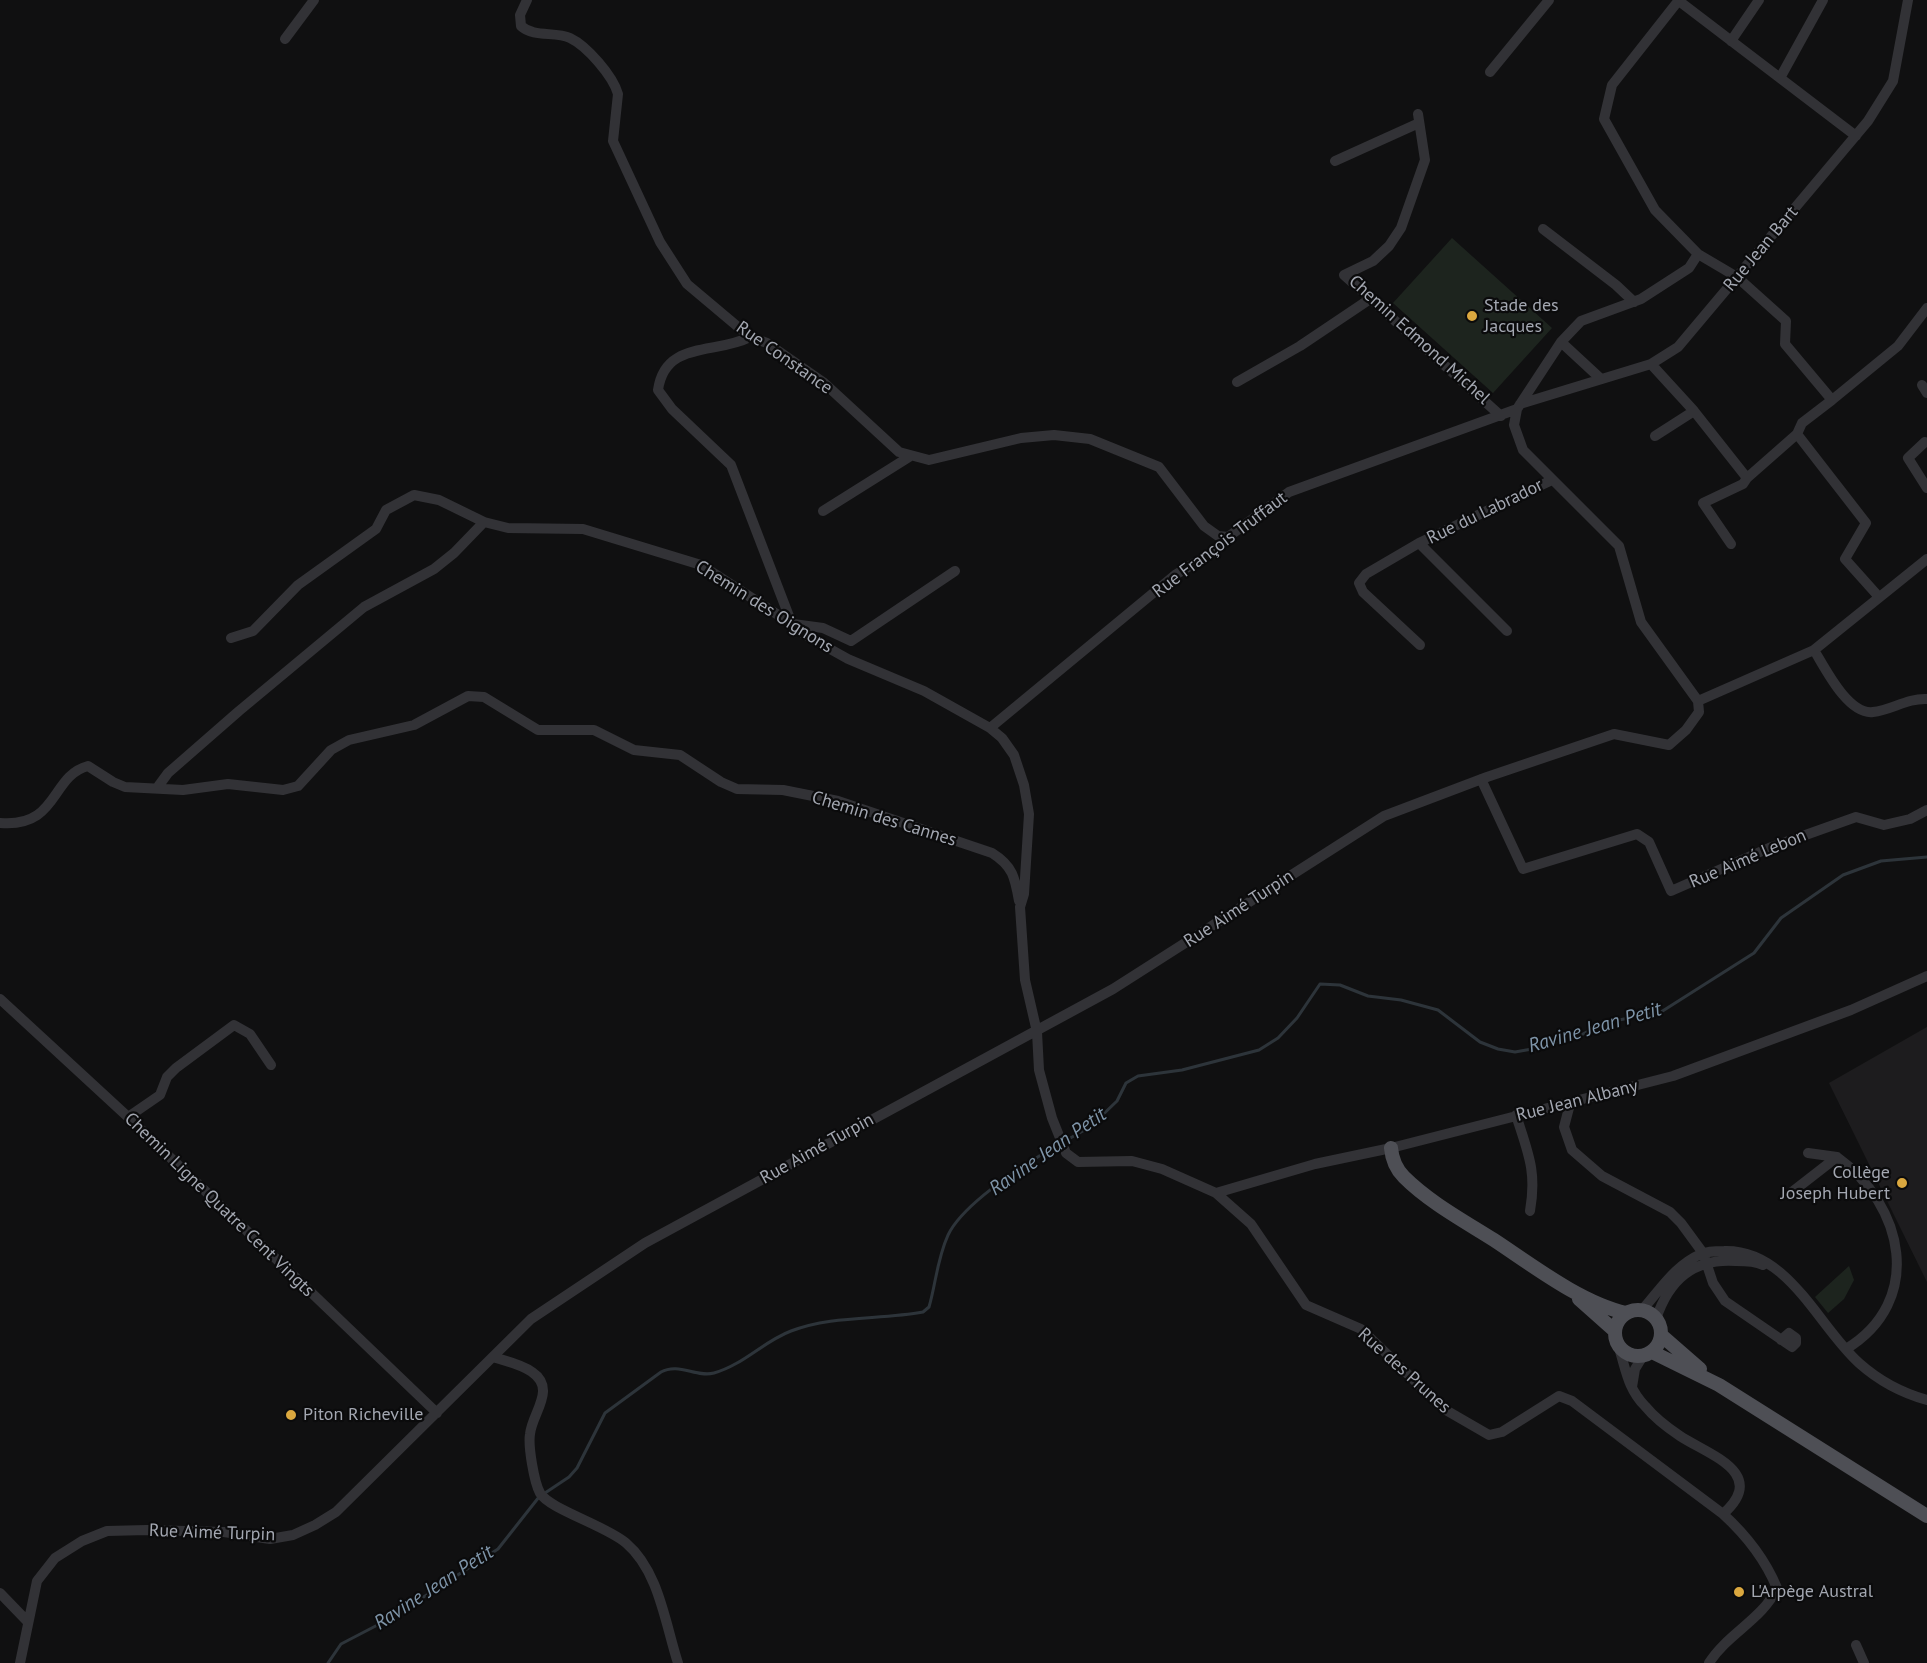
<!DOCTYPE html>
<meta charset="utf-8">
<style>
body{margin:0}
canvas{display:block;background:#101011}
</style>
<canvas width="1927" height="1663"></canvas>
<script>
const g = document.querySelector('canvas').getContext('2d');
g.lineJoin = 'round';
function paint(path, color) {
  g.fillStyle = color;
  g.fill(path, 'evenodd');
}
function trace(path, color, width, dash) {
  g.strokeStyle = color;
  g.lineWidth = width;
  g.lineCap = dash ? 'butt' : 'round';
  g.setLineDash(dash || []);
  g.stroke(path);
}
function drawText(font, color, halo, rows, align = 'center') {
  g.font = font + ' "PT Sans",sans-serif';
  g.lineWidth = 4.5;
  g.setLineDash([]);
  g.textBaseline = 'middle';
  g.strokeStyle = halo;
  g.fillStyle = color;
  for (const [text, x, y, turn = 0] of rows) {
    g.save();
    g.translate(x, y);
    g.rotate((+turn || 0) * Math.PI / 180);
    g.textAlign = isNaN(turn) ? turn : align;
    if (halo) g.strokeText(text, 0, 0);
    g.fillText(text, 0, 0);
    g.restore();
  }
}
const built = new Path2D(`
 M1927,1027V1282L1829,1083Z`);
const green = new Path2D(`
 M1452,238L1552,328L1493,393L1393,303Z
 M1849,1266L1854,1280L1844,1299L1828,1313L1815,1297Z`);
const stream = new Path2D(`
 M1065,1141L1090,1127L1117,1101L1126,1083L1138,1076L1182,1070L1259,1050L1278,1038L1297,1018L1320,984L1340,985L1368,996L1401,1000L1438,1010L1480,1042L1498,1049L1515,1052L1532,1049L1583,1034L1603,1023L1661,1012L1754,953L1781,918L1843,875L1881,861L1927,857
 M328,1663L341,1644L391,1618L498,1549L539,1497L569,1477L577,1468L605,1413L661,1372C679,1362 696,1378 714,1373C743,1365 764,1341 791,1331C832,1315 880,1320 923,1312L929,1307C936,1283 937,1259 948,1235C964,1202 1027,1163 1059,1144`);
const minor = new Path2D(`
 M527,0L520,15L521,26C534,38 555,31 570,38C587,46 613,76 618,94L613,141L660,242L687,284L750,337L767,343L823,382L899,452L929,460L1021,438L1054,435L1090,439L1159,467L1204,526L1218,536L1228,537
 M1679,0L1612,85L1604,119L1655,210L1698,254L1737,277L1786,321L1785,344L1832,400L1802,423L1797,434L1866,523L1845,559L1879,597
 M1679,1L1856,136
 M285,39L314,0
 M1731,41L1759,0
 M1490,72L1549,0
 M1780,78L1823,0
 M1418,114L1425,160L1401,228L1389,246L1373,261L1344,275L1501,416
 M1335,161L1419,123
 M1543,229L1616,285L1634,302
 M750,337C715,355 665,340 658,390L672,409L731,465L792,624
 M1561,342L1601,379
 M1651,364L1694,411L1747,478L1743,484L1703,503L1731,544
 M1237,382L1300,346L1370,299
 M1922,385L1927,393
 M1832,400L1898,346L1927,308
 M1520,404L1651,364L1678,347L1868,121L1893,81L1908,0
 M1655,436L1694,411
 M1925,442L1908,458L1927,488
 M1747,478L1797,434
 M823,511L909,457
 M1419,543L1507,631
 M793,624L823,628L851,641L955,571
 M231,638L253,631L298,585L376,529L386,510L414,495L439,500L484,522L508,528L583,529L701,565L792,624L805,635L848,659L924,691L990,728L1002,738L1014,755L1024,785L1029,814L1024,894L1020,907L1025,980L1037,1032L1039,1070L1052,1118L1066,1153L1078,1162L1132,1161L1162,1169L1216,1193L1251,1224L1306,1305L1361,1329L1444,1409L1489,1435L1502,1432L1559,1396L1572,1401L1723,1514C1746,1535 1765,1559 1777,1588C1763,1619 1727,1634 1709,1663
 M1420,645L1363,592L1359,583L1366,574L1419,543L1552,480
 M1814,650C1825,668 1848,715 1873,712C1892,710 1907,698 1927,699
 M1698,701L1814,650L1927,559
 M990,728L1175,575L1219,548L1228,537L1289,492L1517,409
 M1481,779L1523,869L1637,834L1649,842L1671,891L1769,848L1856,817L1884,825L1910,819L1927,810
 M157,788L168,773L239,711L364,607L434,569L454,553L484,522
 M0,823C59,828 50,776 88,766L113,782L125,787L183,790L228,784L283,790L298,786L331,750L349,740L414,725L468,696L484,697L538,730H594L634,750L680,755L721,782L737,789L783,790L838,801L992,853C1013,866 1015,878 1019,901
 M0,999L128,1117L437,1413
 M1570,1104L1564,1127L1572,1150L1602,1176L1670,1212L1681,1223L1703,1253L1713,1283L1725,1301L1792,1347L1796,1343V1338L1789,1333L1781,1340
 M1516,1115C1528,1153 1537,1171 1530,1211
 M128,1117L160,1095L167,1077L176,1068L234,1025L250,1034L271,1065
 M1808,1153L1837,1157
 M1792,1192L1837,1157C1904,1205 1925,1301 1846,1349
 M1216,1193L1315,1164L1391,1148L1673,1076L1851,1010L1927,976
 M1642,1310C1660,1290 1675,1265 1701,1254C1708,1251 1716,1251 1724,1251C1788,1249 1818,1326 1859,1363C1878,1380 1902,1393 1927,1400
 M1656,1319C1669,1280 1693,1258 1736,1261C1745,1261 1755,1261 1763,1265
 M1619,1348C1626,1370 1628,1389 1645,1406C1654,1417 1668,1428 1680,1436C1709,1455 1769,1473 1723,1514
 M493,1357C505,1361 521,1364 532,1372C557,1389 532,1413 530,1434C528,1446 534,1482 540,1493C549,1509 607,1526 626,1543C659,1571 665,1623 678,1663
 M1632,1387L1635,1369L1643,1356
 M0,1593L27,1621
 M1856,1645L1864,1663
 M20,1663L37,1581L55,1558L82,1541L107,1531L147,1530L224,1532L270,1539L293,1535L315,1525L336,1512L531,1319L645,1243L1113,989L1384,816L1487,777L1614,734L1669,745L1686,730L1699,712L1698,701L1641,622L1619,546L1523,450L1514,425L1517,409L1561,342L1581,321L1641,299L1689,268L1698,254`);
const major = new Path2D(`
 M1391,1148C1392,1159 1395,1168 1404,1177C1429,1202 1464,1221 1494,1240C1532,1265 1581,1303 1626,1313
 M1579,1299L1615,1331
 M1615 1333a23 23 0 1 1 46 0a23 23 0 1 1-46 0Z
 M1661,1335L1700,1369
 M1652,1352L1719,1385L1927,1516`);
const markers = [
 [1472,316,6,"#dba83f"],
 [1902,1183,6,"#dba83f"],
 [291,1415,6,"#dba83f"],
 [1739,1592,6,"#dba83f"]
];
const streetNames = [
 ["Rue Jean Bart",1761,249,-50],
 ["Chemin Edmond Michel",1419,340,42],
 ["Rue Constance",784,358,35],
 ["Rue du Labrador",1485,512,-26],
 ["Rue François Truffaut",1220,545,-37],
 ["Chemin des Oignons",764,607,32],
 ["Chemin des Cannes",884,819,17],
 ["Rue Aimé Lebon",1748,859,-23],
 ["Rue Aimé Turpin",1239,909,-33],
 ["Rue Jean Albany",1577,1101,-14],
 ["Rue Aimé Turpin",817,1149,-29],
 ["Chemin Ligne Quatre Cent Vingts",219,1205,44],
 ["Rue des Prunes",1404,1371,42],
 ["Rue Aimé Turpin",212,1533,2]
];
const poiNames = [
 ["Stade des",1484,306],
 ["Jacques",1484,327],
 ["Collège",1890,1173,"right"],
 ["Joseph Hubert",1890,1194,"right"],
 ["Piton Richeville",303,1415],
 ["L'Arpège Austral",1751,1592]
];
const waterNames = [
 ["Ravine Jean Petit",1595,1028,-16],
 ["Ravine Jean Petit",1048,1152,-35],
 ["Ravine Jean Petit",434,1588,-33]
];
paint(built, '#1d1c1e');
paint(green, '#1d241e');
trace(stream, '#2d343a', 3);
trace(minor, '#323236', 10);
trace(major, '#4e4f55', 14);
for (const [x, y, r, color] of markers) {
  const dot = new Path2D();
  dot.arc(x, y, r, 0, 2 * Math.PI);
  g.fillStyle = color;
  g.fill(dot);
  trace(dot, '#0b0b0c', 2);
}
drawText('18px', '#a3a7b1', '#0b0b0c', streetNames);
drawText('18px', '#a3a7b1', '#0b0b0c', poiNames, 'left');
drawText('italic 20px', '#7e94a8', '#0b0b0c', waterNames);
</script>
